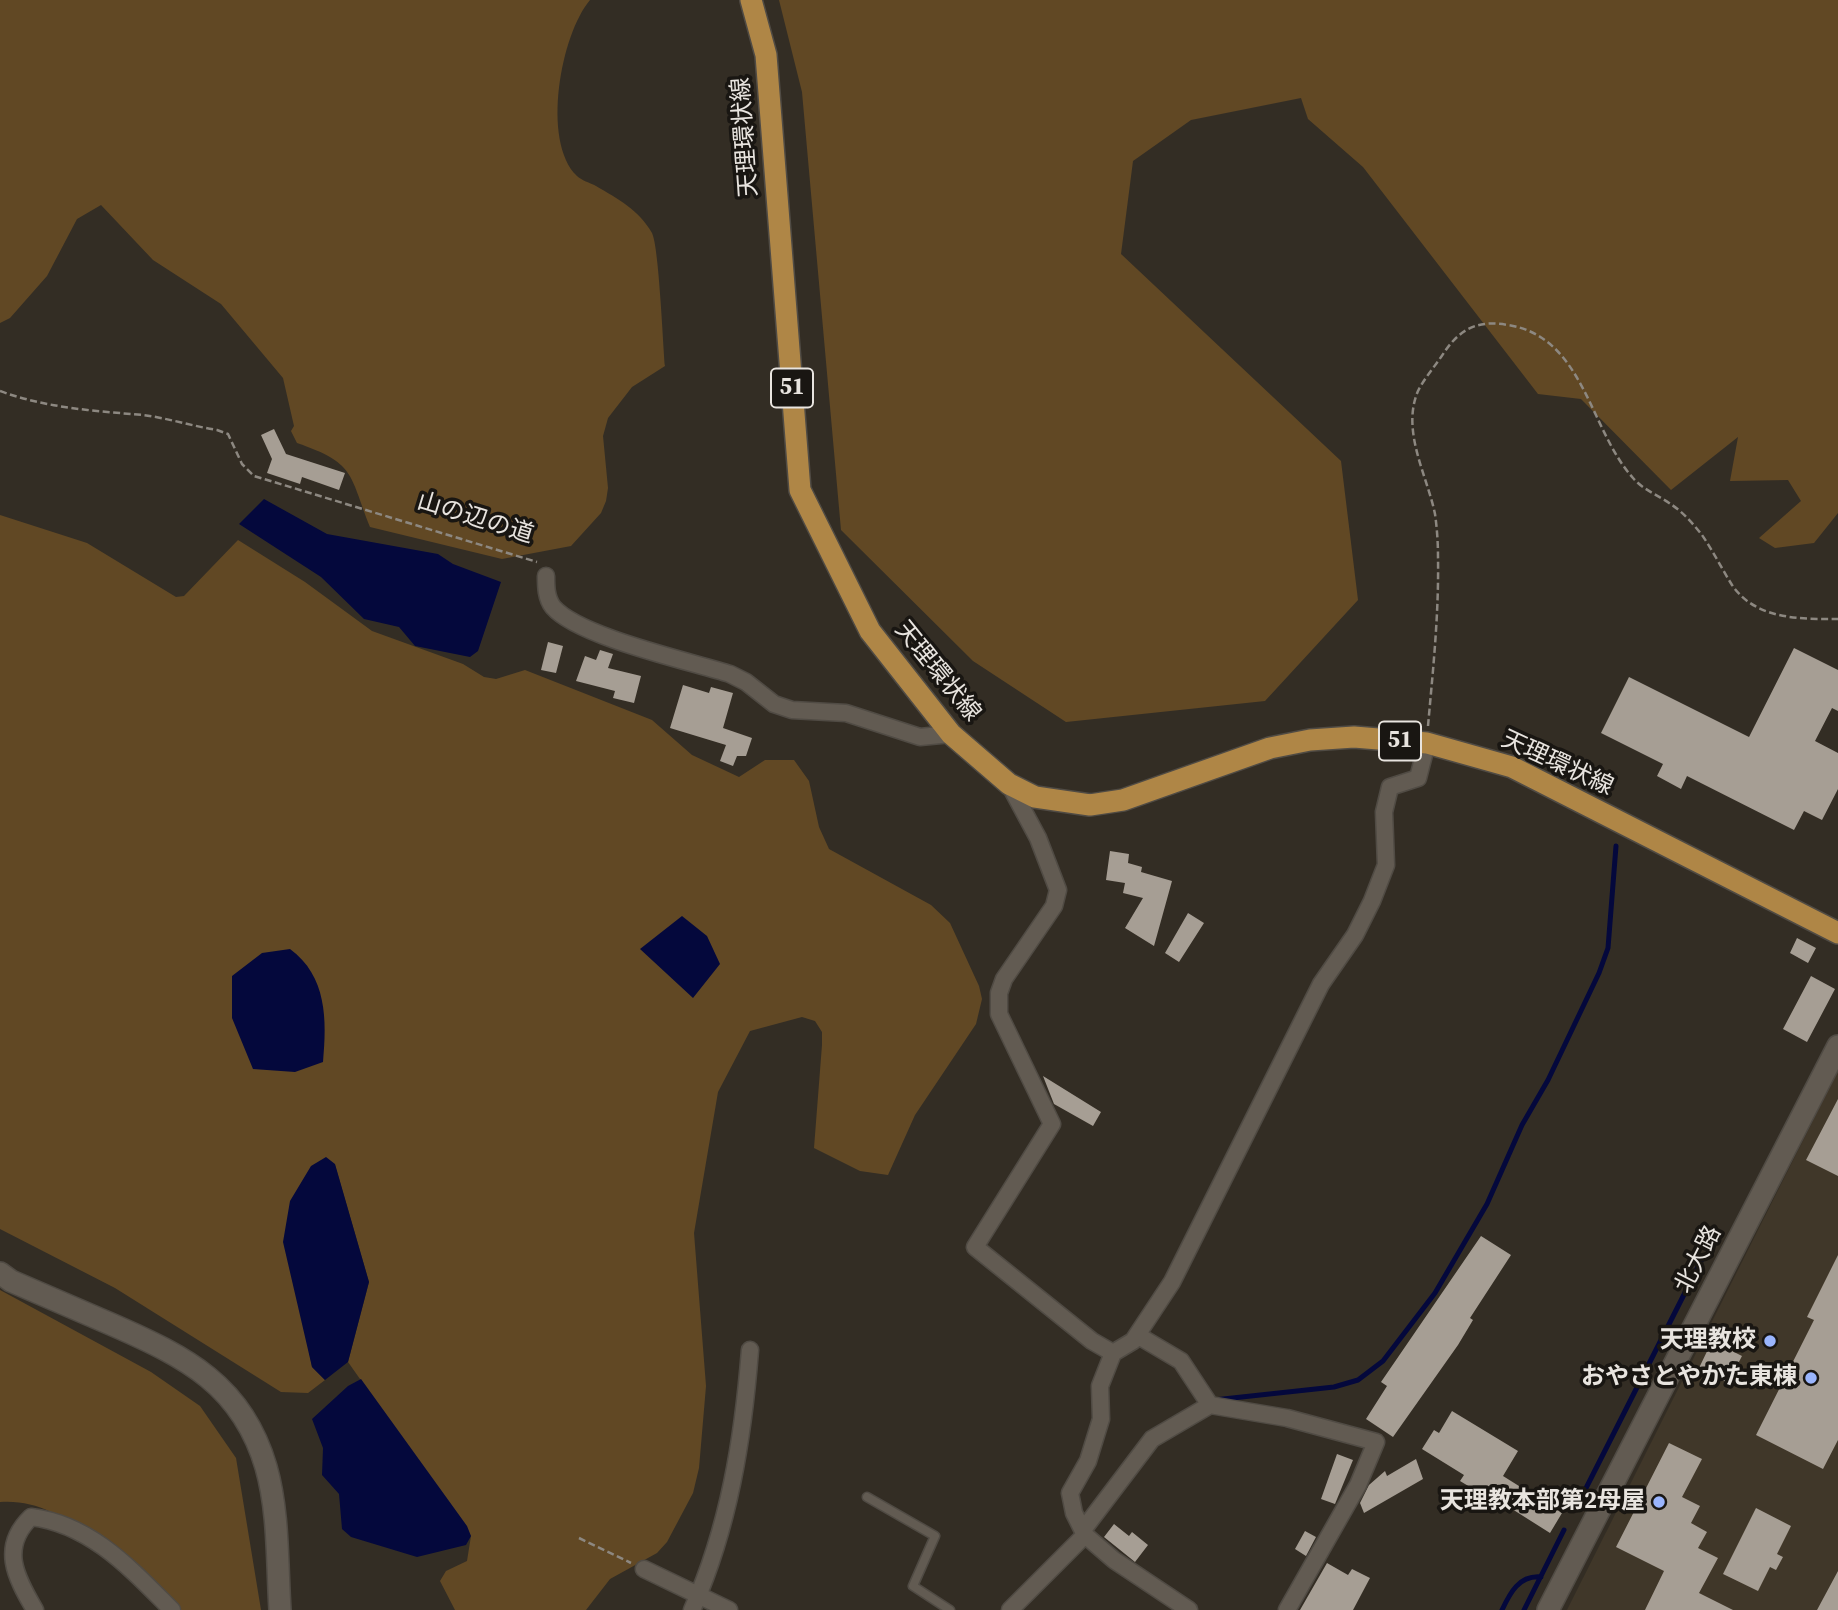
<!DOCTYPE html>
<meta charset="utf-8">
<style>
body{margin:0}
canvas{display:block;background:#332d24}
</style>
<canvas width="1838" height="1610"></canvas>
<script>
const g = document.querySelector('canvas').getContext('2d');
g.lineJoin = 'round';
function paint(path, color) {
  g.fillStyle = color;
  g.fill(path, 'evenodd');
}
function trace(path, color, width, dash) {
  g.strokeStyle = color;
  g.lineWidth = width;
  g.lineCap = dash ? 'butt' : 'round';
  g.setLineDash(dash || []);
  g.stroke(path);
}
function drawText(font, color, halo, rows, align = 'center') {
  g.font = font + ' "Source Serif 4","Noto Sans JP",serif';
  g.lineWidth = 7;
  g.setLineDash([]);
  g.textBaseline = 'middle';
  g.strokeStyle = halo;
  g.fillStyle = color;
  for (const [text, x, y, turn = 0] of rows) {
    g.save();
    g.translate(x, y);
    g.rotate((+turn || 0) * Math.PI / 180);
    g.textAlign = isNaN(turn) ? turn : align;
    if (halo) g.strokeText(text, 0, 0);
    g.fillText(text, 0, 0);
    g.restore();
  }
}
const built = new Path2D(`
 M1838,1071V1610H1567Z`);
const green = new Path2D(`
 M0,0H590C561,34 541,141 577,176C581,180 590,183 596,186C618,199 639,210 652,233C659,248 663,343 665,366L632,387L608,418L603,436L608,488L606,501L601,513L571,546L502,559L370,527C349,473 355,463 297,443L291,431L294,426L283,378L221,304L153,260L101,205L77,219L47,276L10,318L0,323Z
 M779,0H1838V513L1814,543L1775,548L1759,538L1801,501L1788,480L1730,481L1738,437L1671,490L1581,399L1538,394L1363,167L1308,119L1301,98L1191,120L1133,161L1121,254L1341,461L1358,600L1265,701L1066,722L973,661L841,530L802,92Z
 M0,515L87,543L176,597L184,596L238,540L305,582L372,631L463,664L484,677L496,679L525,670L652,720L692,755L739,777L765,760H794L809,781L819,827L829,849L931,905L950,923L979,986L982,999L976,1024L915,1115L888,1175L860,1171L814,1148L822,1045V1032L815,1021L802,1017L750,1031L718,1092L694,1233L706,1386L699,1468L693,1493L667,1542L657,1553L610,1579L586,1610H455L440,1581L446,1571L467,1561L471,1536L348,1362L369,1282L335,1165L301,1309L312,1367L325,1380L308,1393L281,1392L115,1288L0,1229Z
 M0,1290L151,1372L200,1406L236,1458L261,1610C242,1610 196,1610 180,1610C173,1608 164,1599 158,1595C108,1561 67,1497 0,1502Z`);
const water = new Path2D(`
 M264,499L327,534L438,554L453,564L501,582L478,651L470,657L415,646L399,627L364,619L321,577L239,524Z
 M682,916L707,936L720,964L693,998L640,949Z
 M290,949C327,976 327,1020 323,1062L295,1072L253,1069L232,1018V976L262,953Z
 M326,1157L335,1164L369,1282L348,1362L325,1380L312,1367L283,1242L290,1201L311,1166Z
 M361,1379L467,1526L471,1536L466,1545L417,1557L351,1537L342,1529L339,1494L322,1475L323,1448L312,1419L348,1386Z`);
const stream = new Path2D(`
 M1214,1400L1334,1387L1358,1380L1383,1361L1435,1293L1487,1204L1522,1125L1548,1080L1599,973L1608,948L1616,846
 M1582,1496L1703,1257
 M1502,1610C1510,1593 1519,1575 1541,1577
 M1524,1610L1564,1530`);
const building = new Path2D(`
 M274,429L286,454L345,473L339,490L302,477L300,484L267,473L272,459L261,435Z
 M548,642L563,646L556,673L541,670Z
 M1794,648L1838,670V711L1832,708L1815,741L1838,753V789L1822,820L1804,811L1794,830L1687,776L1681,789L1657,776L1663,764L1601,733L1629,677L1749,737Z
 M600,650L613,654L608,668L641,676L634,703L613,698L615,691L576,681L585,656L596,660Z
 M683,685L709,693L711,687L733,693L723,728L752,738L746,756H737L733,766L720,761L726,745L670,728Z
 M1110,851L1129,854L1128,863L1142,867L1141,872L1172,881L1154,946L1125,928L1143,898L1123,893L1125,883L1106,880Z
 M1188,913L1204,923L1179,962L1165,953Z
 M1797,938L1816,948L1808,963L1790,953Z
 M1811,976L1835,989L1807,1042L1783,1029Z
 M1043,1076L1101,1112L1093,1126L1054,1104Z
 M1838,1099V1176L1806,1160Z
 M1481,1236L1511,1255L1470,1318L1473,1320L1458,1345L1393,1437L1366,1419L1387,1386L1381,1382Z
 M1838,1255V1440L1823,1469L1756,1435L1814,1320L1807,1317Z
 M1712,1341L1742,1356L1728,1383L1699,1368Z
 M1452,1411L1518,1451L1503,1476L1562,1513L1550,1533L1482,1490L1480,1493L1460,1481L1464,1475L1422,1449L1434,1430L1439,1433Z
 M1669,1443L1702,1459L1682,1497L1700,1506L1691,1523L1707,1532L1698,1548L1718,1558L1699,1593L1733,1610H1645L1664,1571L1616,1547Z
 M1337,1454L1353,1460L1335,1504L1321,1499Z
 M1416,1459L1423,1479L1364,1513L1360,1503L1369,1485L1385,1471L1387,1476Z
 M1756,1508L1791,1526L1777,1554L1783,1557L1776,1570L1770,1567L1758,1591L1723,1574Z
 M1114,1524L1129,1536L1132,1532L1148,1545L1135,1562L1104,1537Z
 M1305,1531L1316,1537L1306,1556L1295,1549Z
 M1327,1563L1348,1575L1352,1569L1370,1578L1353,1610H1300Z
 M1838,1571V1610H1817Z`);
const path = new Path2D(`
 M0,391C46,408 95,411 143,415C167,418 192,426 217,430L228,434L242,464L254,476L537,562
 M1428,726C1433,670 1439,613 1438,557C1438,543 1437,528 1435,514C1427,475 1401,431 1418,391C1425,377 1437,364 1445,351C1462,327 1480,320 1508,325C1584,337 1589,429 1633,478C1643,490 1660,496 1672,505C1683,512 1694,525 1702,535C1713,551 1722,569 1732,585C1756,620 1800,619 1838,619
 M579,1538L631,1563`);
const lane = new Path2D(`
 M867,1497L935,1536L913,1586L950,1610`);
const street = new Path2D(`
 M546,576C546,586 546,598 553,607C579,637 689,661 730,674L746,682L774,704L792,710L846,713L920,737L951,734
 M1009,784L1038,838L1058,890L1054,906L1004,979L999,993V1014L1052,1124L975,1247L1092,1341L1113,1353
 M1137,1335L1181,1361L1210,1405
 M1083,1530L1152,1439L1210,1405L1287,1418L1376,1442L1358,1485L1287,1610
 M644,1569L729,1610
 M35,1610C15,1576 0,1547 31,1517C91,1524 132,1570 172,1610
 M692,1610C729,1527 743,1439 750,1350
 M1010,1610L1085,1535
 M1189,1610L1114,1560L1085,1535L1074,1513L1070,1493L1088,1461L1101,1419L1100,1386L1113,1353L1133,1341L1172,1282L1321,984L1355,935L1372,901L1386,865L1384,812L1390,787L1418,778L1427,743`);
const secondary = new Path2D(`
 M0,1273L11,1281C45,1296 79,1310 113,1325C186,1357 242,1385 266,1467C279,1512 277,1564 280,1610
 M1548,1610L1838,1046`);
const primary = new Path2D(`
 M751,0L766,55L800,490L870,631L951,734L1009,784L1035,797L1090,805L1123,800L1270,748L1310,740L1354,737L1427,743L1512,767L1838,933`);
const markers = [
 [1770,1341,7,"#9ab5fd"],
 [1811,1378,7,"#9ab5fd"],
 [1659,1502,7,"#9ab5fd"]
];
const shields = [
 [792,388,42],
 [1400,741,42]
];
const shieldNames = [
 ["51",792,388],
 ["51",1400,741]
];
const streetNames = [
 ["天理環状線",746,137,-94],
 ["山の辺の道",475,519,17],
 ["天理環状線",937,672,51],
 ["天理環状線",1557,764,25],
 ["北大路",1699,1260,-63]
];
const poiNames = [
 ["天理教校",1756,1341],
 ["おやさとやかた東棟",1797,1378],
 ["天理教本部第2母屋",1645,1502]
];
paint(built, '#403729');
paint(green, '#614824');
paint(water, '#04083c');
trace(stream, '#04083c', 5);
paint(building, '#a69e94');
trace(lane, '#504b44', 11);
trace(street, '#504b44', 19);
trace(secondary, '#504b44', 24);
trace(primary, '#504b44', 24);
trace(path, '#8d8881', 2.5, [7, 3.5]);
trace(lane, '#625b52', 8);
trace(street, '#625b52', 16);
trace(secondary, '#625b52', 21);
trace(primary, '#af8646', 21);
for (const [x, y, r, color] of markers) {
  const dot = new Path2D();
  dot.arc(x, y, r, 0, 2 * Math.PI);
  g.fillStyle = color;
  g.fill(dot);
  trace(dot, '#191612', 2.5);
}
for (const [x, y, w] of shields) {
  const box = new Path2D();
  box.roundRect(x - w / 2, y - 19.5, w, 39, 5);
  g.fillStyle = '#191612';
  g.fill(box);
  trace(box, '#e8e4df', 2);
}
drawText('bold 23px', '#e8e4df', null, shieldNames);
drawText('24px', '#e8e4df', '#191612', streetNames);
drawText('bold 24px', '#e8e4df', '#191612', poiNames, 'right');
</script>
